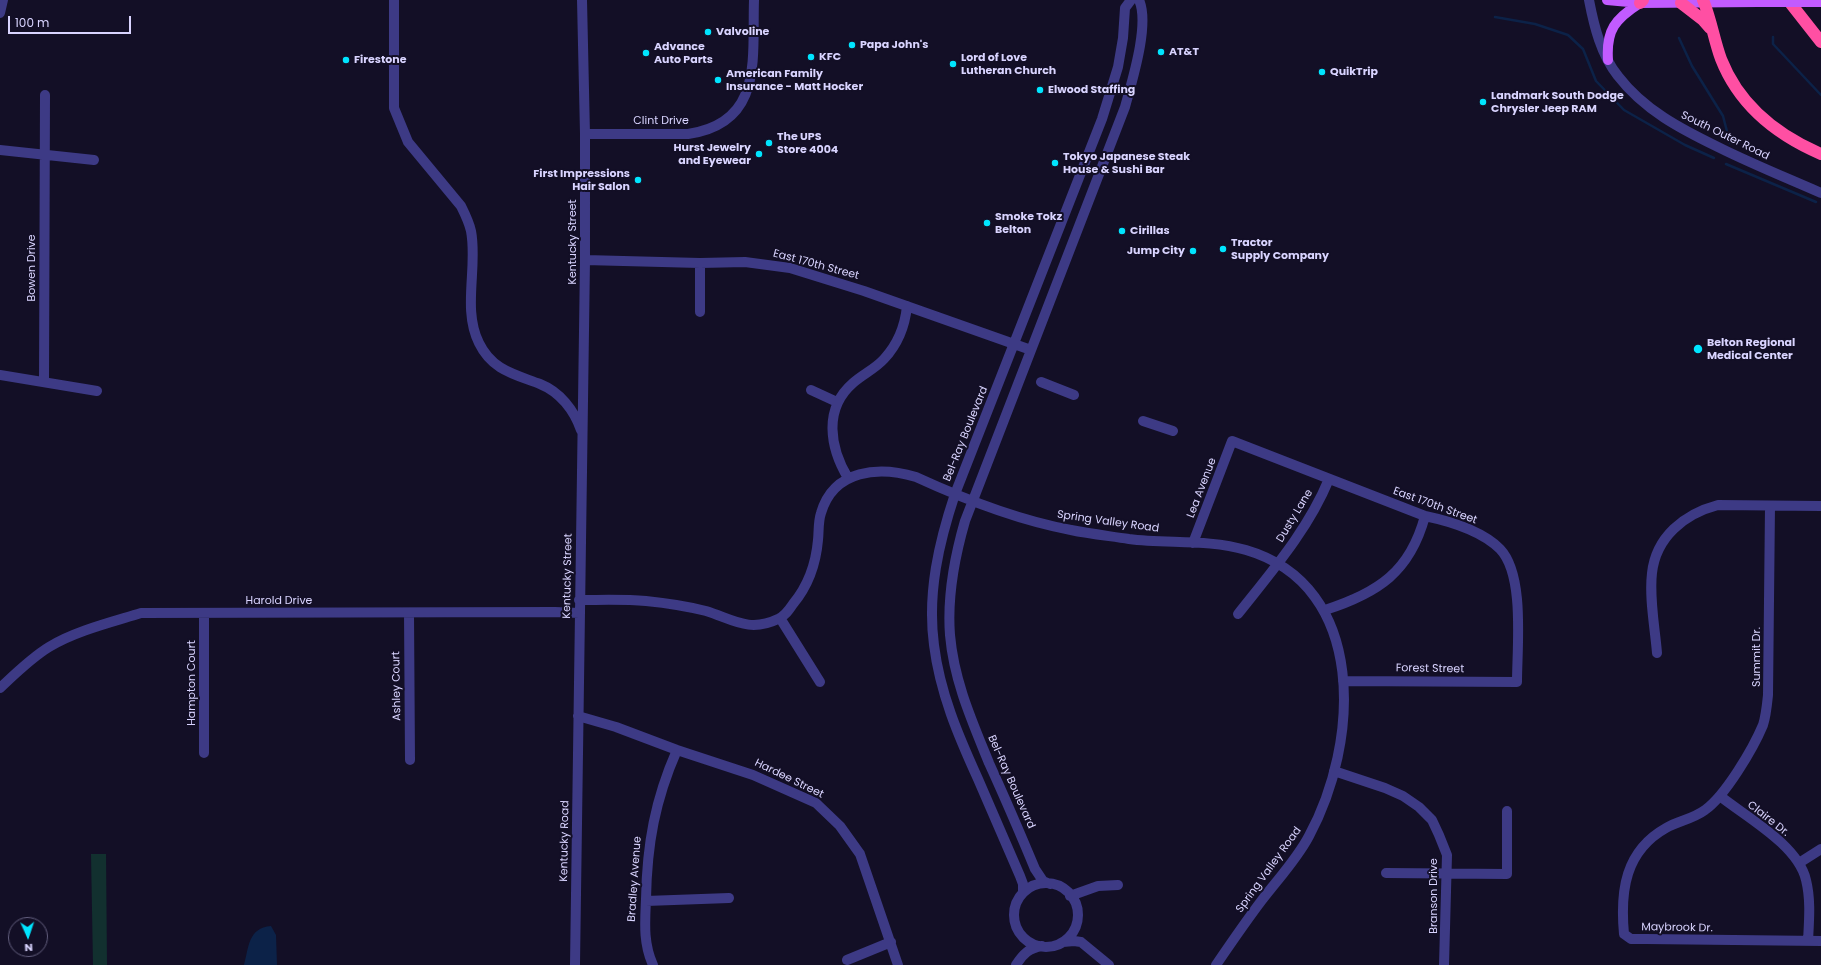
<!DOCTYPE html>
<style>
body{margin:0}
#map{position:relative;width:1821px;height:965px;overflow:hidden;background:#130f26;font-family:Poppins,sans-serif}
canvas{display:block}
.north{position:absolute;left:8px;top:917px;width:40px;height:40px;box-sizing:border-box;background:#130f26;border:1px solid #625e7d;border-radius:50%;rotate:177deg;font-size:11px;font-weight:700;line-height:16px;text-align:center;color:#d9d4ff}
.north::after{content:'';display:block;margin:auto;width:14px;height:18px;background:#00e5ff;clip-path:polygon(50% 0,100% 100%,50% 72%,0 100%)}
.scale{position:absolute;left:8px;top:16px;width:123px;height:18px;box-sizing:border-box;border:2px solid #d9d4ff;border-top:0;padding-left:5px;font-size:12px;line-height:14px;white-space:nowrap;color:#d9d4ff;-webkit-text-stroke:3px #130f26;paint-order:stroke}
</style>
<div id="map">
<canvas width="1821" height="965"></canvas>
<div class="north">N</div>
<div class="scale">100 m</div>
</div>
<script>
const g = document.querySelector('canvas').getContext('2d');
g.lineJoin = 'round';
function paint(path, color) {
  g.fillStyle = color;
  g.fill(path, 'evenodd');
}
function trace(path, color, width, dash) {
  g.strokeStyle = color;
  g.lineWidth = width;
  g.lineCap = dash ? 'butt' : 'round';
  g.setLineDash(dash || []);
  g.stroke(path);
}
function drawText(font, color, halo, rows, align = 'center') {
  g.font = font + ' Poppins,sans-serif';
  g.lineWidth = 4;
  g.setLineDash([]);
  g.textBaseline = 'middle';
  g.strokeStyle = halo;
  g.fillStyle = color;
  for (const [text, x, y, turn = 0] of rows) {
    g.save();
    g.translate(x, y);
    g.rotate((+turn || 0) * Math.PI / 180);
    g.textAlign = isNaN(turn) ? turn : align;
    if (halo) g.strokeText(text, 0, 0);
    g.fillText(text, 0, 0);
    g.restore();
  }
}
const green = new Path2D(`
 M91,854H106L107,965H93Z`);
const water = new Path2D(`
 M271,926L276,935L277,965H244C249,947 248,928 271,926Z`);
const stream = new Path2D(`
 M1495,17L1535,24L1568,35L1583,49L1596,81L1624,110L1685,145L1714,158
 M1773,37V44L1821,95
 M1679,38L1692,66L1723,116L1730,143
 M1726,164L1816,202`);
const minor = new Path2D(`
 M394,0V108L408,142L461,206C465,214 469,222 471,231C478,267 462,309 479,343C492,370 514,374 540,384C560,392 574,410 581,430
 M1589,0C1594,26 1601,55 1618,76C1644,110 1681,129 1718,147C1752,164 1787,178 1821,193
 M0,13L3,0
 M585,134H688C764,123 752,58 754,0
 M0,150L94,160
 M585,260L700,263L745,262L790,268L864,291L1031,350
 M700,263V312
 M0,375L97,391
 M44,382L45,95
 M1041,382L1074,395
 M811,390L837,402
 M1143,421L1173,431
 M848,478C830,448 823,409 853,383C863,374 875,369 884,359C898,344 905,326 907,306
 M1770,506L1768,695C1767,705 1766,716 1763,725C1753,749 1725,796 1705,810C1693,819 1678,821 1666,828C1625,851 1620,891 1624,934L1631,939H1646L1821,941
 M1193,543L1232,441L1425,516C1449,521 1482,531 1500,549C1525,575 1517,647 1517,682L1343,681
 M579,600C601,600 624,599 646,601C666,603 686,606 706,611C732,619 749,633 778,619C785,616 789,610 793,604C808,586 816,563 818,540C819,531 818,522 821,513C834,469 879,466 916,477C966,500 1017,520 1071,530C1090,534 1110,536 1129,539C1167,544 1208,539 1246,550C1369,586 1359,744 1309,836C1297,859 1278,879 1262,900C1246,921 1231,943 1216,965
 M1325,610C1378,593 1410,572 1425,516
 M409,613L410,760
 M1238,614C1272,571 1308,530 1329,479
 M780,618L820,682
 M1657,653C1655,628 1649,598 1652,573C1656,537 1684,514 1718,505L1821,506
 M0,688C15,674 31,658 49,647C75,631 112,622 141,613L555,612L579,613
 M578,716L616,727L677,750L753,775L816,803L840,826L860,854L898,965
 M204,753V613
 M1334,771L1385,788L1403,796L1419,807L1432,820L1439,835L1447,855L1444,965
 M1720,796C1746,817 1798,845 1806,880C1811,900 1809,921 1808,941
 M1799,863L1821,849
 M1386,873L1507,874V811
 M1014 915a32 32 0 1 1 64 0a32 32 0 1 1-64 0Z
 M1050,884L1043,881L1035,869C1020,833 1005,798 989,763C972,721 954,681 950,635C947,596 954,559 965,521L1125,107C1132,81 1150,24 1139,0
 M1023,891V884L1020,876C1006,844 992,812 978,779C958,735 940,693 934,645C927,593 939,542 955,494L1102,119L1118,67L1123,38L1125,8L1131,0
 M1070,896L1098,886L1118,885
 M646,901L729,898
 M1063,942L1074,941L1081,942L1109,965
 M847,960L891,942
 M575,965L585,260V134L582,0
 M653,965C643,943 645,922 646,899C647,844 655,800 677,750
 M1016,965C1023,954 1029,948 1042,946`);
const major = new Path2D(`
 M1607,0L1640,3L1758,2
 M1608,60C1606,30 1615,19 1640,3`);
const highway = new Path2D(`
 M1703,0C1711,19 1714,40 1721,59C1739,105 1777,135 1821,154
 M1788,0L1821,42
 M1640,3L1643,0
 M1681,3L1703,20L1710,28`);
const majorBridge = new Path2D(`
 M1758,2H1821`);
const markers = [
 [708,32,4,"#00e5ff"],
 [852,45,4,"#00e5ff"],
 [1161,52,4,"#00e5ff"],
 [646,53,4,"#00e5ff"],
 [811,57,4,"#00e5ff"],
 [346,60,4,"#00e5ff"],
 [953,64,4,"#00e5ff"],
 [1322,72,4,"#00e5ff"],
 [718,80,4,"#00e5ff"],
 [1040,90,4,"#00e5ff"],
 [1483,102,4,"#00e5ff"],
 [769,143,4,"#00e5ff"],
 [759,154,4,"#00e5ff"],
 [1055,163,4,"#00e5ff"],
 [638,180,4,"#00e5ff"],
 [987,223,4,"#00e5ff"],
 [1122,231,4,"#00e5ff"],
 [1223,249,4,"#00e5ff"],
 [1193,251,4,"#00e5ff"],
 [1698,349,5,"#00e5ff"]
];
const poiNames = [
 ["Valvoline",716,32],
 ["Papa John's",860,45],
 ["Advance",654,47],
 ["Auto Parts",654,60],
 ["AT&T",1169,52],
 ["KFC",819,57],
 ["Lord of Love",961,58],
 ["Lutheran Church",961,71],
 ["Firestone",354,60],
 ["QuikTrip",1330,72],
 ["American Family",726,74],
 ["Insurance - Matt Hocker",726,87],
 ["Elwood Staffing",1048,90],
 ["Landmark South Dodge",1491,96],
 ["Chrysler Jeep RAM",1491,109],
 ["The UPS",777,137],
 ["Store 4004",777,150],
 ["Hurst Jewelry",751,148,"right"],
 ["and Eyewear",751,161,"right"],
 ["Tokyo Japanese Steak",1063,157],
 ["House & Sushi Bar",1063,170],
 ["First Impressions",630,174,"right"],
 ["Hair Salon",630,187,"right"],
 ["Smoke Tokz",995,217],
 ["Belton",995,230],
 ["Cirillas",1130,231],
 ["Tractor",1231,243],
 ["Supply Company",1231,256],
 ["Jump City",1185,251,"right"],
 ["Belton Regional",1707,343],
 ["Medical Center",1707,356]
];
const streetNames = [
 ["Clint Drive",661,121],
 ["South Outer Road",1725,136,26],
 ["Kentucky Street",573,242,-90],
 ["East 170th Street",816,265,15],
 ["Bowen Drive",32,268,-90],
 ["Bel-Ray Boulevard",966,434,-68],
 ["Lea Avenue",1202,488,-69],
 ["East 170th Street",1435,506,20],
 ["Dusty Lane",1295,516,-59],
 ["Spring Valley Road",1108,522,8],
 ["Kentucky Street",568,576,-89],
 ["Harold Drive",279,601],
 ["Summit Dr.",1757,657,-90],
 ["Forest Street",1430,669,1],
 ["Hampton Court",192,683,-90],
 ["Ashley Court",397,686,-91],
 ["Hardee Street",789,779,26],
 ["Bel-Ray Boulevard",1011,782,66],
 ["Claire Dr.",1768,819,38],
 ["Kentucky Road",565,841,-89],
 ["Spring Valley Road",1269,870,-54],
 ["Bradley Avenue",635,879,-86],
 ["Branson Drive",1434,896,-90],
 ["Maybrook Dr.",1677,928,1]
];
paint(green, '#12302f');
paint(water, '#0c2248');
trace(stream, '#0c2248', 2.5);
trace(minor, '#3d3a85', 10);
trace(major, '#c25bff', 10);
trace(highway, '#ff4fa3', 12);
trace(majorBridge, '#c25bff', 10);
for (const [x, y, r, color] of markers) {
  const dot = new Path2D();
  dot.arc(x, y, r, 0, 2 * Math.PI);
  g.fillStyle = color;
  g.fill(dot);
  trace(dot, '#130f26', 1.5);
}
drawText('bold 11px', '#d9d4ff', '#130f26', poiNames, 'left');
drawText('11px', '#d9d4ff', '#130f26', streetNames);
</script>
